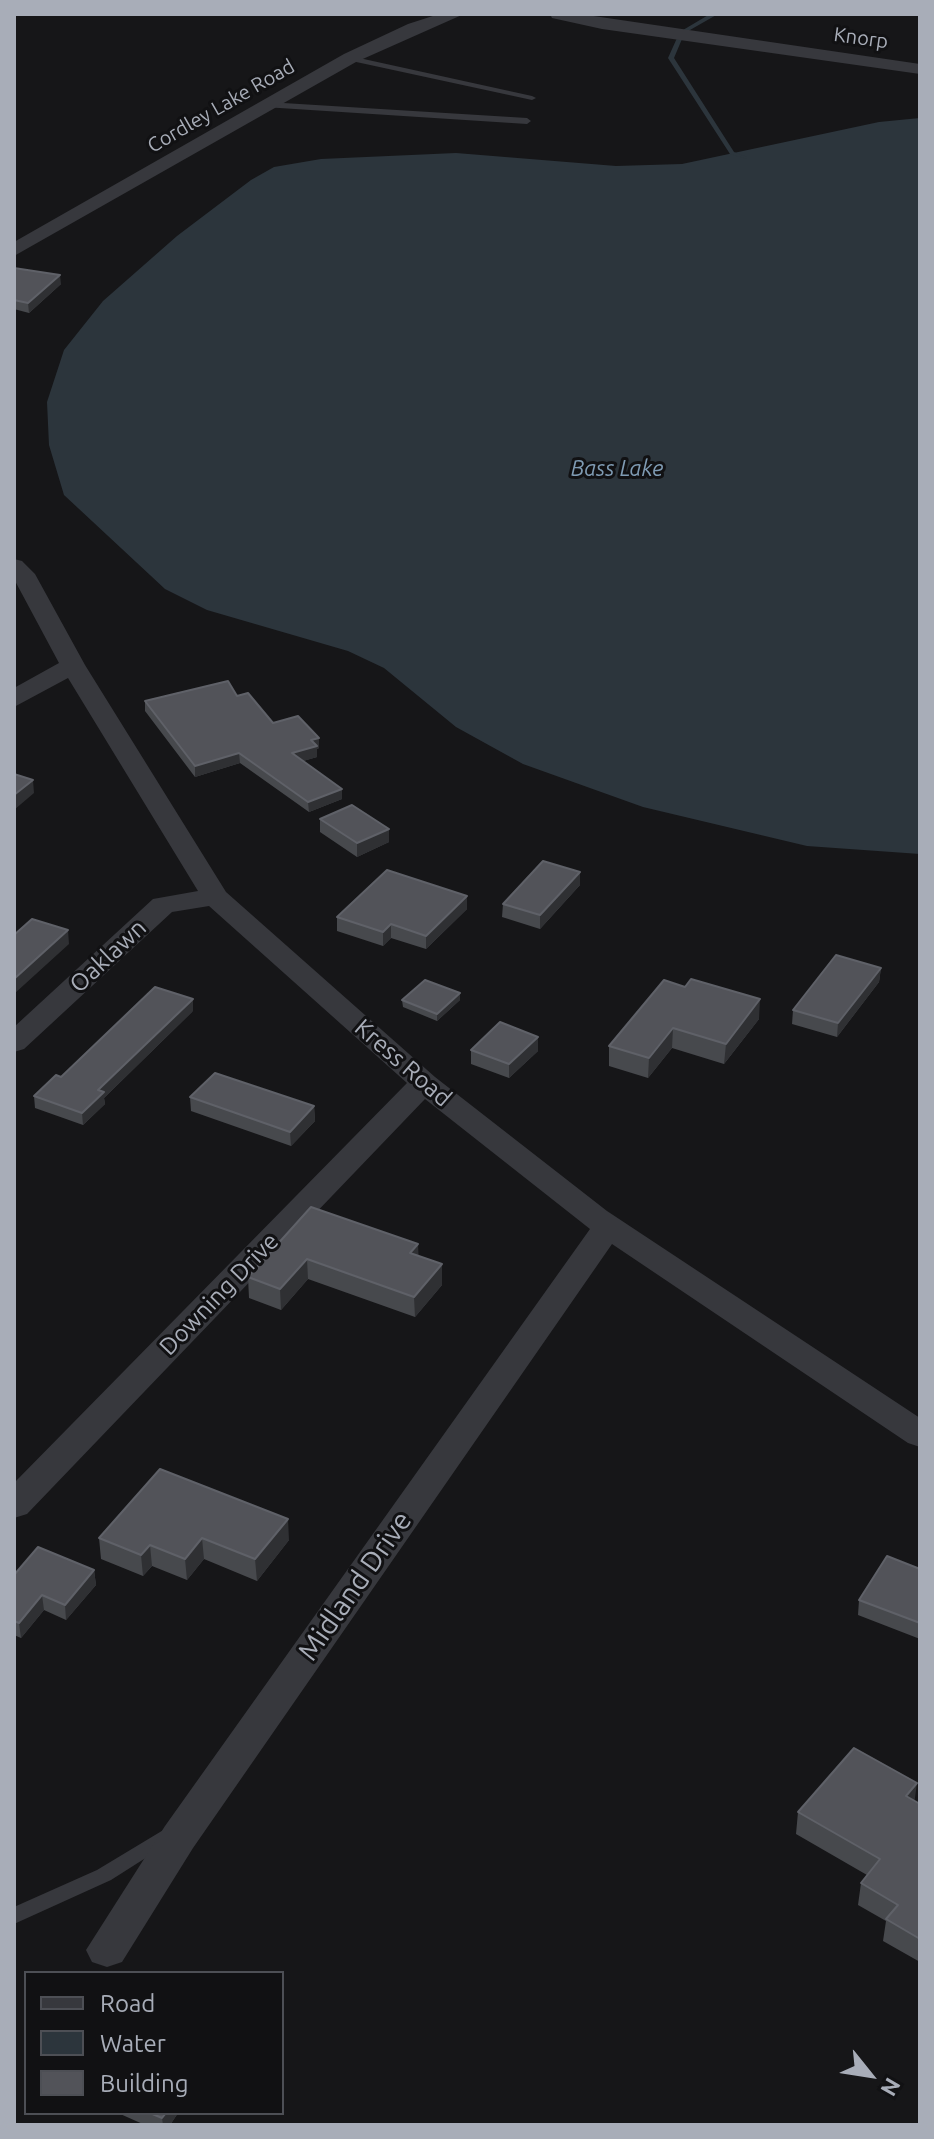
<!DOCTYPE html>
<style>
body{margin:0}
#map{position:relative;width:934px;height:2139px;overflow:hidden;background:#161618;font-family:Ubuntu,sans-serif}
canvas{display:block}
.frame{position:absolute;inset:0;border:16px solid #a8adb8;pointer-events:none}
.legend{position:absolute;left:24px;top:1971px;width:260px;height:144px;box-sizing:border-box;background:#111113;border:2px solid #4d4f55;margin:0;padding:10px 14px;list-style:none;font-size:24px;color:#a8adb8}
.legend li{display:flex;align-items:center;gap:16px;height:40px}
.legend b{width:40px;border:2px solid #4d4f55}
.north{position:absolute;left:830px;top:2035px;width:80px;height:80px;-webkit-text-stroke:6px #111113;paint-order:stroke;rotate:120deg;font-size:22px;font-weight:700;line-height:32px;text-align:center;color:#a8adb8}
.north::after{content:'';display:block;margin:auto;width:28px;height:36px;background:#a8adb8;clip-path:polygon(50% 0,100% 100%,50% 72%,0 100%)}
</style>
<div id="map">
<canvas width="934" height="2139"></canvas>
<div class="frame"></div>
<ul class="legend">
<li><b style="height:10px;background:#37383d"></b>Road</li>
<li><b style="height:22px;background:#2c353c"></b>Water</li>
<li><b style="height:22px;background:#525359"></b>Building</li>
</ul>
<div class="north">N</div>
</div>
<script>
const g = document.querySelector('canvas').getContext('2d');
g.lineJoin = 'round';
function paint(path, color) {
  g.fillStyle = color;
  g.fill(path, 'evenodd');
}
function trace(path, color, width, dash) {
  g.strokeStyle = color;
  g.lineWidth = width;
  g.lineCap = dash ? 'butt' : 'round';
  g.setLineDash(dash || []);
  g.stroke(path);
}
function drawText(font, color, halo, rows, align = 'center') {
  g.font = font + ' Ubuntu,sans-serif';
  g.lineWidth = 6;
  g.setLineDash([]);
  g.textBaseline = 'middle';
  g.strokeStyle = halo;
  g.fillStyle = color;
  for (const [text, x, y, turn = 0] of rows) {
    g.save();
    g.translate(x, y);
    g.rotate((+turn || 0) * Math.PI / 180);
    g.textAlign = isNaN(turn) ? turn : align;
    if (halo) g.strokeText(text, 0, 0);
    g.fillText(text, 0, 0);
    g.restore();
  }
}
const water = new Path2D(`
 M920,118V854L807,846L643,807L523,764L456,727L384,668L348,651L207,610L165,589L64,495L49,445L47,402L64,350L103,301L177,236L251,180L274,167L321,159L456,153L616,166L682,164L879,122Z`);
const stream = new Path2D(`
 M710,14H718L683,34L678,33Z
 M677,38L682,39L674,58L734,152L747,157V159L730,154L668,58Z`);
const lane = new Path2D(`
 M350,56L532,96L536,98L532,100L347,60L346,58Z
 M267,102L527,118L531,121L527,124L264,107V103Z
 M170,1826L177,1828L179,1833L177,1838L111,1880L14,1924V1907L97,1870Z`);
const street = new Path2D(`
 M439,14H464L356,62L14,256V242L344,54L408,24Z
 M550,14H580L920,64V74L602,29L552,18Z
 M14,559L22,561L35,574L85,665L226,892L435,1077L607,1211L920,1418V1447L908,1443L612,1244L193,1848L122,1962L107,1967L92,1962L86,1950L165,1826L590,1229L425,1099L27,1514L14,1518V1483L407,1083L209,906L172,912L24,1049L14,1052V1027L153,899L198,891L68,678L14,707V688L59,663L14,579Z`);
const wall = new Path2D(`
 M14,268L61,284L29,313L14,309Z
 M237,696L273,723L319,738V748L317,749V757L303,761L342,789V799L309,812L240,763L195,777L145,711V701Z
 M320,819L389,842L357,857L320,832Z
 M580,872V885L540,929L502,917L503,904Z
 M467,909L426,949L391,938L383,946L337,931V917Z
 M881,968L879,982L837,1037L792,1024L793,1010Z
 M664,980L759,1019L724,1064L672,1048L648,1078L609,1066V1046Z
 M402,1000H460L437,1021L403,1007Z
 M193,1011L104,1098L105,1104L83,1125L35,1108L34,1096L61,1077Z
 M471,1050L538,1051L509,1078L471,1064Z
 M190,1097L314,1106L315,1121L291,1146L191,1111Z
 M311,1207L419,1256L442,1264V1285L415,1317L308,1279L281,1310L249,1298L248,1277Z
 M160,1469L289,1540L257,1581L204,1559L187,1580L152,1566L143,1576L101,1559L99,1538Z
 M920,1569V1639L858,1615L859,1600Z
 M94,1570L96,1585L66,1620L44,1610L21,1638L14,1635V1575Z
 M914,1801L920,1804V1962L883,1941L886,1921L858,1905L861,1883L867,1875L796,1834L798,1812Z
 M118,2113H178L170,2125H145Z`);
const shadedWall = new Path2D(`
 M60,275L61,284L29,313L28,303Z
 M319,738V748L317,749V757L293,764L292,753L311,740Z
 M239,753L240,763L195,777V766Z
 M33,780L34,793L14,810V795Z
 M342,789V799L309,812L308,802Z
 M389,829V842L357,857V843Z
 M580,872V885L540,929V915Z
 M467,896V909L426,949V936Z
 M391,924V938L383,946V932Z
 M68,930L69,944L14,994V979Z
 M881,968L879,982L837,1037L838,1023Z
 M460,993V1000L437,1021V1014Z
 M193,999V1011L104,1098L105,1104L83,1125L82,1113L98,1090Z
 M760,999L759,1019L724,1064L726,1044Z
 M673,1028L672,1048L648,1078L649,1058Z
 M538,1037V1051L509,1078V1064Z
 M314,1106L315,1121L291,1146L290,1132Z
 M418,1244L419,1264L410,1253Z
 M307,1259L308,1279L281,1310L280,1289Z
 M442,1264V1285L415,1317L414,1297Z
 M288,1519L289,1540L257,1581L255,1559Z
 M202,1538L204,1559L187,1580L185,1559Z
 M150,1545L152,1566L143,1576L141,1555Z
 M94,1570L96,1585L66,1620L65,1605Z
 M42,1595L44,1610L21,1638L19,1623Z
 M917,1783L914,1805L906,1796Z
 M166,2113H178L170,2125H163L162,2118Z`);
const building = new Path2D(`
 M14,268L60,275L28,303L14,300Z
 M228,681L237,696L248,693L273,723L298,716L319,738L311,740L317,746L292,753L342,789L308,802L239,753L195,766L145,701Z
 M14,774L33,780L14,795Z
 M352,805L389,829L357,843L320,819Z
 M543,861L580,872L540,915L503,904Z
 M387,870L467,896L426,936L391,924L383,932L337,917Z
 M32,919L68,930L14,979V935Z
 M836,955L881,968L838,1023L793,1010Z
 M691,979L760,999L726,1044L673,1028L649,1058L609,1046L664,980L685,987Z
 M425,980L460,993L437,1014L402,1000Z
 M155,987L193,999L98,1090L104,1092L82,1113L34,1096L56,1075L61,1077Z
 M500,1022L538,1037L509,1064L471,1050Z
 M215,1073L314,1106L290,1132L190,1097Z
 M311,1207L418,1244L410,1253L442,1264L414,1297L307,1259L280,1289L248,1277Z
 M160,1469L288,1519L255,1559L202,1538L185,1559L150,1545L141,1555L99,1538Z
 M38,1547L94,1570L65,1605L42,1595L19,1623L14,1621V1575Z
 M887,1556L920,1569V1623L859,1600Z
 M854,1748L917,1783L906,1796L920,1804V1939L886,1919L898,1905L861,1883L880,1859L798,1812Z
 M150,2113H166L162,2118Z`);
const farStreetnames = [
 ["Knorp",861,38,8],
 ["Cordley Lake Road",221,106,-30]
];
const farWaternames = [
 ["Bass Lake",617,469]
];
const streetNames = [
 ["Oaklawn",108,956,-43],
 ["Kress Road",403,1063,41],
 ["Downing Drive",219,1294,-46]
];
const nearStreetnames = [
 ["Midland Drive",355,1586,-55]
];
paint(water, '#2c353c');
paint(stream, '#2c353c');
paint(lane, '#37383d');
paint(street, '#37383d');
paint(wall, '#47494d');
paint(shadedWall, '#2f3033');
paint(building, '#525359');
trace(building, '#5f6168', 2);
drawText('20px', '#a8adb8', '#111113', farStreetnames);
drawText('italic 22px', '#7f9bb3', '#111113', farWaternames);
drawText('24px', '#a8adb8', '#111113', streetNames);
drawText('28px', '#a8adb8', '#111113', nearStreetnames);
</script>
